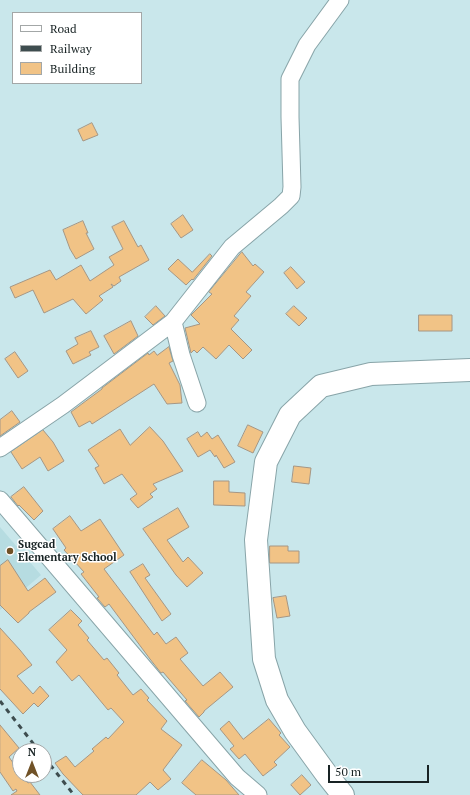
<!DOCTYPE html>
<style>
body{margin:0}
#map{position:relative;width:470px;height:795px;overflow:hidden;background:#c9e7eb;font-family:"PT Serif",serif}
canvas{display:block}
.legend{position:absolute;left:12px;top:12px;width:130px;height:72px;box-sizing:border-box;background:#fff;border:1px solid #a3a7a7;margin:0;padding:5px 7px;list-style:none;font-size:12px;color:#182324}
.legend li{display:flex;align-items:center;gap:8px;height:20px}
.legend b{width:20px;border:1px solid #a3a7a7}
.north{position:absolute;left:12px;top:743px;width:40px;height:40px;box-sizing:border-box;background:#fff;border:1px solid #a3a7a7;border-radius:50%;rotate:0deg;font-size:11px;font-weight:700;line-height:16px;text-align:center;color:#182324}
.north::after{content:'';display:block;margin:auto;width:14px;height:18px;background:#705227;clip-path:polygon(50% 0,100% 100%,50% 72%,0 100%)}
.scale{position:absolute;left:328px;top:765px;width:101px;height:18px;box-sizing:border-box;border:2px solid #182324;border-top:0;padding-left:5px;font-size:12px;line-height:14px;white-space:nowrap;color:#182324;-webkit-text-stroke:3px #fff;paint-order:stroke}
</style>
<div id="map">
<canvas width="470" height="795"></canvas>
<ul class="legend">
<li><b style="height:5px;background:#fff"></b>Road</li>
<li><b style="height:5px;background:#3e4d4f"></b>Railway</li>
<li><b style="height:11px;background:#f1c386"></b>Building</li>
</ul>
<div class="north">N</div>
<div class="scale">50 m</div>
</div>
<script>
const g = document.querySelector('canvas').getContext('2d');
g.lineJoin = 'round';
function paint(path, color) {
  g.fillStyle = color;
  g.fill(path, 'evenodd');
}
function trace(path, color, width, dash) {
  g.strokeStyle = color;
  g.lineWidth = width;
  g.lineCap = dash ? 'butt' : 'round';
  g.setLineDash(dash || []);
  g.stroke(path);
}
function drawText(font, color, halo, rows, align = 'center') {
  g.font = font + ' "PT Serif",serif';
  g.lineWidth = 3;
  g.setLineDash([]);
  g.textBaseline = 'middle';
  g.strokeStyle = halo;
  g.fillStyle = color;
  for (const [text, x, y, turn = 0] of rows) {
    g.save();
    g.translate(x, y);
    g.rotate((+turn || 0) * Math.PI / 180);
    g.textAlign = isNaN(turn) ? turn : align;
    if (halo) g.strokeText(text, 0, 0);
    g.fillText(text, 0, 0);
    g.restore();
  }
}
const built = new Path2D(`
 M0,527L41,575L0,610Z`);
const building = new Path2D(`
 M92,123L98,135L83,141L78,130Z
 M183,215L193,230L181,238L171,224Z
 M83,221L88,233H86L94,249L76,259L70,249L63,230Z
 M124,221L138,247L141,245L149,260L119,277L121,281L114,286L111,284L113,287L99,296L103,300L86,314L73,299L44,313L33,290L15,298L10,287L50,270L56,280L81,265L90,281L114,265L109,257L123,249L112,227Z
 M242,252L253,266L255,264L264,272L246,292L251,296L234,316L239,320L231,329L252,350L243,359L229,345L216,359L203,347L197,353L194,350L191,353L185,328L200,324L191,315L212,294L209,292Z
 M210,254L212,256L193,280L192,279L186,285L168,269L178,259L192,272Z
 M291,267L305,282L297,289L284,273Z
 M156,306L165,316L153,325L145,317Z
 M294,306L307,318L299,326L286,314Z
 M419,315H452V331H419Z
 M131,321L138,336L114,354L104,336Z
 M91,331L99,347L89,352L91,355L73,364L66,351L78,344L75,338Z
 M169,347L173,361L169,363L180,385L182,403L167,404L154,384L92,424L90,421L79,427L71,412L102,389V388L148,353L149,355L154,351L157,355Z
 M15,352L28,371L18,378L5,359Z
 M12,411L20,422L0,436V420Z
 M248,425L263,432L253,453L238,446Z
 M150,427L163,441L183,471L153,484L157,489L150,494L153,497L138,508L130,499L137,494L122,474L104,484L95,468L99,466L88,450L120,429L130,445Z
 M43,430L53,442L64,461L48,471L40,457L22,469L11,452Z
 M198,432L201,437L207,432L212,439L218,435L235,462L224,468L216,455L215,457L210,450L198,457L187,439Z
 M294,466L311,468L309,484L292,482Z
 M214,481H229V492L245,493V506L214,505Z
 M24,487L43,511L34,520L19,505L18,506L11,497Z
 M178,508L189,527L167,540L183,562L188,557L203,573L187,587L176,575L143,529Z
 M70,516L81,531L100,519L124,555L104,569L154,635L157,632L166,644L176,637L188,653L180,659L203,686L220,672L233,687L204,711V712L199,717L185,701L187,700L163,672L161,673L150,659L109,604L105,607L97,598L99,597L81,574L84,572L64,550L66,548L53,529Z
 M270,546H288V551H299V563H270Z
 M8,560L28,591L45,578L56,592L29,612V613L18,623L0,605V566Z
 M143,564L150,575L145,578L171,614L162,621L130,572Z
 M286,596L290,616L277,618L273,598Z
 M71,610L82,621L78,625L89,638L87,640L104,660L107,658L119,673L117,675L133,695L141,689L149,698L147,700L167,721L161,729L182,745L163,770L171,779L158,790L150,782L136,795H83L63,774L55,763L66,756L75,767L94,751L92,749L106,737L108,739L124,722L111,708L108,710L79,675L72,681L56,662L67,650L49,630Z
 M0,628L20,650L32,665L17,676L33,694L40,686L49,696L38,707L34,703L23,714L0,689Z
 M269,719L281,733L279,735L290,747L274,762L277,765L263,776L245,754L239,759L230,749L234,746L220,729L229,721L243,739Z
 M0,725L19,748L9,757L20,773V775H22L28,783L30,782L40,795H11L17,791L16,789L13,791L0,772Z
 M202,760L226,780L239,795H196L182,783Z
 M302,775L311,785L300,795L291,785Z`);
const minor = new Path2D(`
 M173,322L181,355L197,403
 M0,448L63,405L173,322L232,247L281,206L291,196L292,187L290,117V79L307,45L340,0
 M0,500L237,777L258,795`);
const major = new Path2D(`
 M343,795L327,775L295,731L277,700L264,659L256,540L266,462L290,415L321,386L371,374L470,370`);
const rail = new Path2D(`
 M0,701L39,751
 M44,757L74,795`);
const markers = [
 [10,551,4,"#705227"]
];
const poiNames = [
 ["Sugcad",18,545],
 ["Elementary School",18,558]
];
paint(built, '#b6dce1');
paint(building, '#f1c386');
trace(building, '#a59684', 1);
trace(minor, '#88a4a8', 19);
trace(major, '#88a4a8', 24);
trace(minor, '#fff', 17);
trace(major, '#fff', 22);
trace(rail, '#3e4d4f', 3, [5, 5]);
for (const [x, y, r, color] of markers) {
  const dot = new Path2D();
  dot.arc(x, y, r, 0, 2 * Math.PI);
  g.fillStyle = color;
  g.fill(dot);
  trace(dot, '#fff', 1.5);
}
drawText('bold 11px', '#182324', '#fff', poiNames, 'left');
</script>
